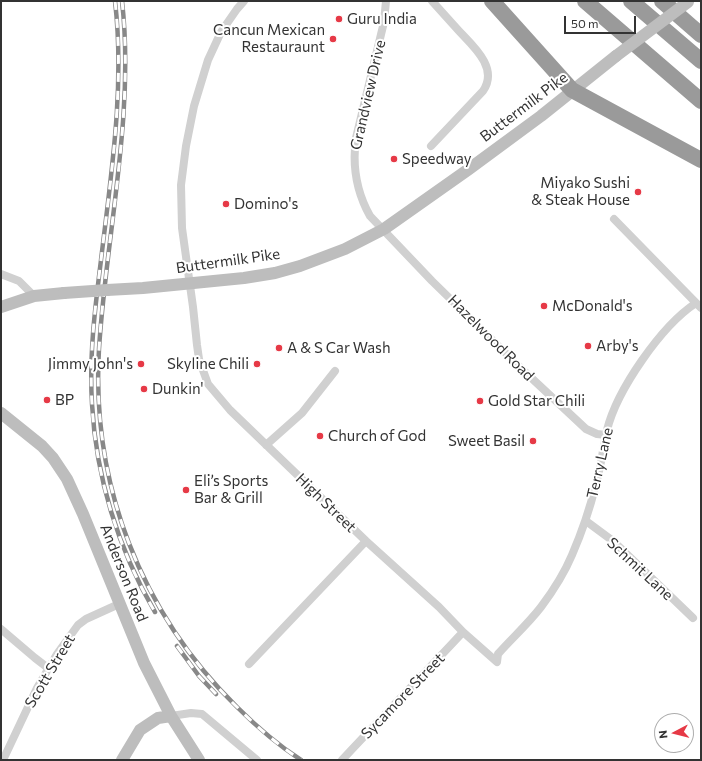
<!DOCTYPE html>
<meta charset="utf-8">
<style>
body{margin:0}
#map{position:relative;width:702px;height:761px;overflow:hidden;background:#fff;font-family:Commissioner,sans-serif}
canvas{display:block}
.frame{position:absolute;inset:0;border:2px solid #333;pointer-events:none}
.north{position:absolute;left:654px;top:713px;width:40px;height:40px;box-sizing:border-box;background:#fff;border:1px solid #adadad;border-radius:50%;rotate:263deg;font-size:11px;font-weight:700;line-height:16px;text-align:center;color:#333}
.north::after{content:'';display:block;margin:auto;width:14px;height:18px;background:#e63946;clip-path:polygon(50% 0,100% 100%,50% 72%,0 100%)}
.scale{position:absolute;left:564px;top:16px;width:72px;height:18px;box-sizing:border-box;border:2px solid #333;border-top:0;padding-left:5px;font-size:12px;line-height:14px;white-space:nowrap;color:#333;-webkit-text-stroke:3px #fff;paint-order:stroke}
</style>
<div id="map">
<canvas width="702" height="761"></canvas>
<div class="frame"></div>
<div class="north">N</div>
<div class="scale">50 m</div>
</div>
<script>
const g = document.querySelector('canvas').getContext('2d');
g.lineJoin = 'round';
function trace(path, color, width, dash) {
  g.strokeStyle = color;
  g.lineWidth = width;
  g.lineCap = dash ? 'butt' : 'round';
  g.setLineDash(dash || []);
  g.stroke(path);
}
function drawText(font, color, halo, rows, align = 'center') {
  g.font = font + ' Commissioner,sans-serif';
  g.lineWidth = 4;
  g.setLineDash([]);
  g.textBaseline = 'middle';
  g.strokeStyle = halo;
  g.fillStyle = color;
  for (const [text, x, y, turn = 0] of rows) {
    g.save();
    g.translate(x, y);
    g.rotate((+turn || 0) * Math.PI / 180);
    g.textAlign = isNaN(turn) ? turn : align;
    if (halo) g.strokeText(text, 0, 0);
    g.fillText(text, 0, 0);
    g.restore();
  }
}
const street = new Path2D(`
 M244,1L237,9L221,32L208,60L194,106L186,146L181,185L182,228L193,307L197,345L199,359L204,373L208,384L230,410L366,541L439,607L463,632L497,662L498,654C512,638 528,624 541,607C553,591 564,574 572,555C582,532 590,508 596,484C601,466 603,448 607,430C617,390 661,326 696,303
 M386,1L384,22L356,138C352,166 356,191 370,216L432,281L525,372L586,429L597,434L606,435
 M431,146L483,91C499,68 473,46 459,31C450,21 441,11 432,1
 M614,219L701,308
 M1,274L19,281L34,296
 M266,445L302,413L335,371
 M586,521L613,541L693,618
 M1,629L35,658L48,668
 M249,664L366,541
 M171,716L191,713L202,714L257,760
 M3,760L37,688L57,654L78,625L86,619L119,604
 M342,760C382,717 423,675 463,632`);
const secondary = new Path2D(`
 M107,290L143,288L244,278L275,273L300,266L345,249L384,229L469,169L541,116L616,56
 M1,307L34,296L64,293
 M1,413L42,446L53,458L67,479L83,514L144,663L171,716L199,760
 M122,760L140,730L158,718L171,716`);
const highway = new Path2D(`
 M492,1L572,90L701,160
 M585,1L701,101
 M631,1L701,61
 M662,1L701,35`);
const rail = new Path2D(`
 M115,1C125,87 111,175 101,260C95,308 89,356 92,404C96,477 118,549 155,612
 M122,1C135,115 106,235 99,349C91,484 141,613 237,707C257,727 278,745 301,760
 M177,646L199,676L216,694`);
const secondaryBridge = new Path2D(`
 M616,56L688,2
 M64,293L107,290`);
const markers = [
 [339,19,4,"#e63946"],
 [333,39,4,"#e63946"],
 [394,159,4,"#e63946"],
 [638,192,4,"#e63946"],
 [226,204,4,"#e63946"],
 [544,306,4,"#e63946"],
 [588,346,4,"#e63946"],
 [279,348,4,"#e63946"],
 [141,364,4,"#e63946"],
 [257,364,4,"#e63946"],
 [144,389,4,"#e63946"],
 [47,400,4,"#e63946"],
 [480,401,4,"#e63946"],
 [320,436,4,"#e63946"],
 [533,441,4,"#e63946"],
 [186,490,4,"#e63946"]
];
const poiNames = [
 ["Guru India",347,19],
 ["Cancun Mexican",325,30,"right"],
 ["Restauraunt",325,47,"right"],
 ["Speedway",402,159],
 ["Miyako Sushi",630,183,"right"],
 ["& Steak House",630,200,"right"],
 ["Domino's",234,204],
 ["McDonald's",552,306],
 ["Arby's",596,346],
 ["A & S Car Wash",287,348],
 ["Jimmy John's",133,364,"right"],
 ["Skyline Chili",249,364,"right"],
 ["Dunkin'",152,389],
 ["BP",55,400],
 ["Gold Star Chili",488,401],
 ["Church of God",328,436],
 ["Sweet Basil",525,441,"right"],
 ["Eli’s Sports",194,481],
 ["Bar & Grill",194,498]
];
const streetNames = [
 ["Grandview Drive",368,95,-77],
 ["Buttermilk Pike",524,107,-37],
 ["Buttermilk Pike",228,261,-8],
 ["Hazelwood Road",491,338,45],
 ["Terry Lane",600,463,-77],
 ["High Street",326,503,44],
 ["Schmit Lane",640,569,43],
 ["Anderson Road",124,573,68],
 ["Scott Street",50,671,-59],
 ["Sycamore Street",403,696,-46]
];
trace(street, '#d0d0d0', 8);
trace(secondary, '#bdbdbd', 12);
trace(highway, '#9a9a9a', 16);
trace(rail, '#888', 4.5);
trace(rail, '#fff', 3, [9]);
trace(secondaryBridge, '#bdbdbd', 12);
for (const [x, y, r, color] of markers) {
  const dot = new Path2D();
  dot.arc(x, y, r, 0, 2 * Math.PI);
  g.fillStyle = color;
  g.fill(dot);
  trace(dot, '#fff', 1.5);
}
drawText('15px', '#333', '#fff', poiNames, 'left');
drawText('15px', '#333', '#fff', streetNames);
</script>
